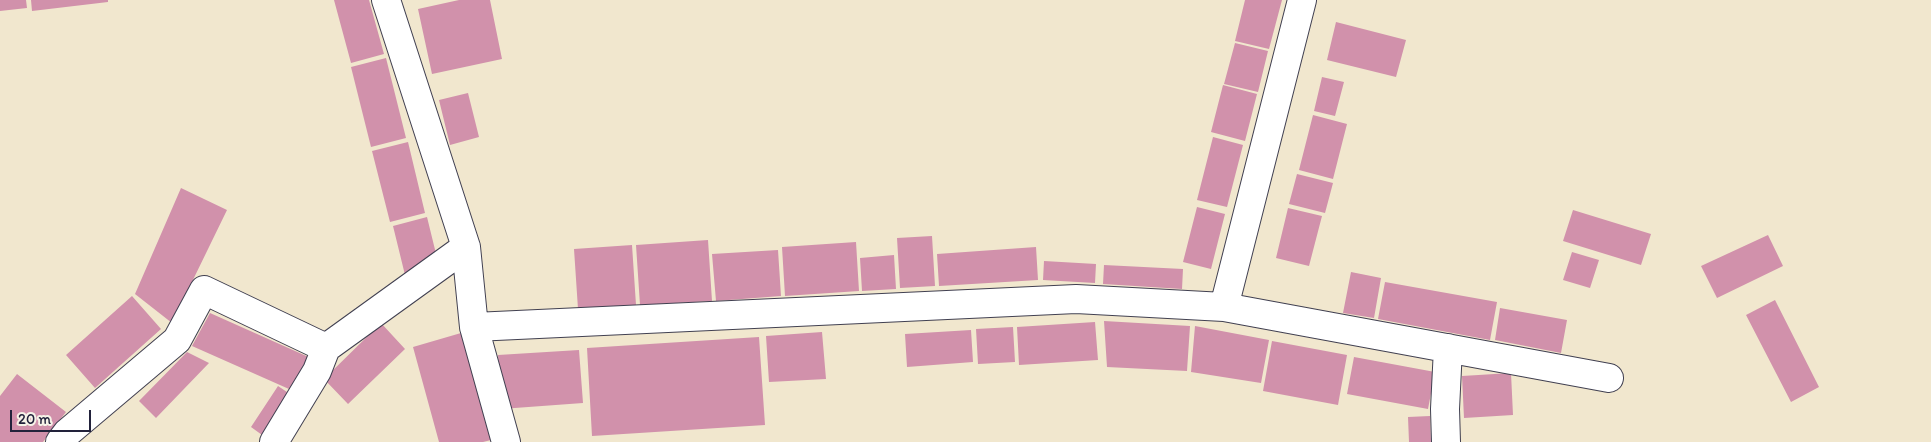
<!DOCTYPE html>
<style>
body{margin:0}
#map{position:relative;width:1931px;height:442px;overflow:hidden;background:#f1e7ce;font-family:Itim,sans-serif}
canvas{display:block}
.scale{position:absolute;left:10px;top:410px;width:81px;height:22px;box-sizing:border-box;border:2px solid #22223b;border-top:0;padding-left:6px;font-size:15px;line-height:18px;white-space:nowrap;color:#22223b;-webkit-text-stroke:4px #f7f3e8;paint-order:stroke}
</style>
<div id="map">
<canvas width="1931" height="442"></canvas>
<div class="scale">20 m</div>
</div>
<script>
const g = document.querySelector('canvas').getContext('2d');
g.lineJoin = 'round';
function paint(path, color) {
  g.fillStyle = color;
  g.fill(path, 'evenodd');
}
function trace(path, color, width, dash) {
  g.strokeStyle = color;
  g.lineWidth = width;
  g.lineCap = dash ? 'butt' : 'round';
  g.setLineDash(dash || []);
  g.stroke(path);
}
const building = new Path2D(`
 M0,0H26L27,8L0,11Z
 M31,0H108V2L32,11Z
 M334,0H369L384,54L351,63Z
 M459,0H490L502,59L432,74L418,9Z
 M1245,0H1282L1269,49L1235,41Z
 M1336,22L1406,40L1396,77L1327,60Z
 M1235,43L1268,51L1258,92L1224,84Z
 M386,58L406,138L371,147L351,67Z
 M1322,77L1344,82L1335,116L1314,111Z
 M1223,85L1257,94L1245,141L1211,132Z
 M468,93L479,137L450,145L439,100Z
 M1313,115L1347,124L1333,179L1299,170Z
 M1213,137L1243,145L1227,207L1197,200Z
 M408,142L425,213L390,222L372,151Z
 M1297,174L1333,183L1325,213L1289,204Z
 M181,188L227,210L172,323L135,294Z
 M1197,207L1225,214L1211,269L1183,262Z
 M1288,208L1322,216L1309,266L1276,258Z
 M1573,210L1651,234L1641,265L1563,241Z
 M427,217L439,266L405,275L393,226Z
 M1768,235L1783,266L1717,298L1701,266Z
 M932,236L935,286L900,288L897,238Z
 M708,240L712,301L640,305L636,245Z
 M856,242L859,291L785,296L782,247Z
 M632,245L636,305L578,309L574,249Z
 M1036,247L1038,280L939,286L937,254Z
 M778,250L781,296L716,301L712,254Z
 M1572,252L1599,260L1590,288L1563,280Z
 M894,255L896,289L862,291L860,258Z
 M1044,261L1096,264L1095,283L1043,280Z
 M1104,265L1183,269L1182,289L1103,284Z
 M1351,272L1381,278L1374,318L1343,313Z
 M1385,282L1497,302L1490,340L1378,319Z
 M132,296L161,329L95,388L66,355Z
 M1775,300L1819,387L1791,402L1746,315Z
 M1500,308L1567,320L1561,353L1495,340Z
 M210,313L313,359L298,393L192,346Z
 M1104,321L1190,326L1187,371L1107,367Z
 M1095,322L1098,360L1019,365L1017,327Z
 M381,323L405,349L348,404L324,379Z
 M1195,326L1269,340L1261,383L1191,372Z
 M1013,327L1015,362L978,364L976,329Z
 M971,330L973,362L907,367L905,334Z
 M822,332L826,379L769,382L766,336Z
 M461,333L491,440L483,442H439L413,347Z
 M759,337L765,425L592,436L587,348Z
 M1272,341L1347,355L1338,405L1263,391Z
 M579,350L583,403L501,409L498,355Z
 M187,352L209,363L156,418L139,401Z
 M1354,357L1435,372L1428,409L1347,394Z
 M1511,373L1513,415L1464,418L1462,376Z
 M17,374L66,412L43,442H0V396Z
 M278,386L296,398L269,440L251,427Z
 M1430,416L1431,442H1409L1408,417Z`);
const minor = new Path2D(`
 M386,0L466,247L474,327L506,442
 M1224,307L1302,0
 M474,327L1076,299L1224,307L1609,378
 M60,442L67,433L177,340L204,290L326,348L466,247
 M274,442L317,371L326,348
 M1446,442L1445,409L1448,348`);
paint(building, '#d191ab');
trace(minor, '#414051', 30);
trace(minor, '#fff', 28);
</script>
